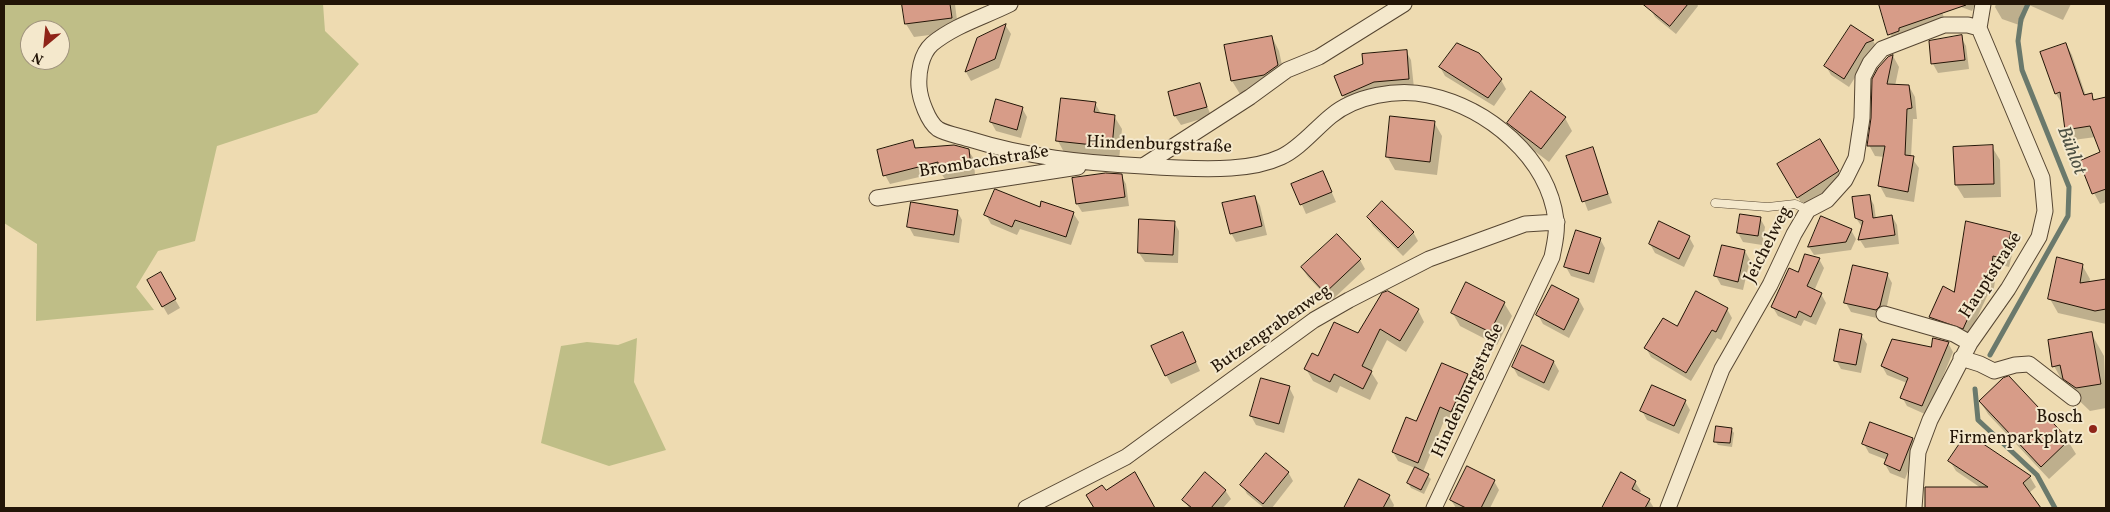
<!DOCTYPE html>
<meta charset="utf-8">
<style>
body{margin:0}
#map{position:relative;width:2110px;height:512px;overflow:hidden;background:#eedbb1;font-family:Vollkorn,serif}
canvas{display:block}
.frame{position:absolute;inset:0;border:5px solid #231507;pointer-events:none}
.north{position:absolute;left:20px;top:20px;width:50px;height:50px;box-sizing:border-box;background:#f4e8cc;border:1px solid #a0947d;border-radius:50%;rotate:208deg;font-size:14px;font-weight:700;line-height:20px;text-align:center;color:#231507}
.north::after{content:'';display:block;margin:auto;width:18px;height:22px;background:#8f2418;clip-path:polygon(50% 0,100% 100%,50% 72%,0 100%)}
</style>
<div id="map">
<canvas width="2110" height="512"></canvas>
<div class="frame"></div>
<div class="north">N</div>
</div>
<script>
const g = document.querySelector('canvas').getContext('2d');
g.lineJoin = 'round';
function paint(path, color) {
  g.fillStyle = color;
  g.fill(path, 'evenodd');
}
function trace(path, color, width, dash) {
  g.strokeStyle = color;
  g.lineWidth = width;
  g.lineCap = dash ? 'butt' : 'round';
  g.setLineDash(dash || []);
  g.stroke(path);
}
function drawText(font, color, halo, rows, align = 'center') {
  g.font = font + ' Vollkorn,serif';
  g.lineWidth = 4;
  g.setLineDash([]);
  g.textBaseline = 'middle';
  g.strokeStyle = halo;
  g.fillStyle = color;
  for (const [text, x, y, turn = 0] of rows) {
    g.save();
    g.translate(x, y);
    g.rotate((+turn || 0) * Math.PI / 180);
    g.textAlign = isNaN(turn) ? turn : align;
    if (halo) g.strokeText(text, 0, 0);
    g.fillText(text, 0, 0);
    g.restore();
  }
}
const green = new Path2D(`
 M4,4H323L325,31L359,64L317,113L217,146L195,241L158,251L136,287L154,310L36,321L37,244L4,223ZM30,30H60V60H30Z
 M637,338L634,382L666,450L609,466L541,443L561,346L587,342L618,345Z`);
const shadow = new Path2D(`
 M903,4H955L958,29L953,32L914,37L906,24Z
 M1654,4H1697L1698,6L1676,34L1655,17L1650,8Z
 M1880,4H1924V11L1927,4H1939L1946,23L1894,43Z
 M1953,4H1975L1972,11Z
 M1996,4H2071L2063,20L2029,5L2022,26L2002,19L1995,7Z
 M1006,26L1011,34L999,68L971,81L966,72L978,39Z
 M1851,26L1873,41L1878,49L1871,52L1849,87L1831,75L1826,66Z
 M1272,37L1279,51L1285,79L1272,88L1240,94L1232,81L1225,46Z
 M1961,37L1966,46L1969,69L1938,73L1933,64L1930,42Z
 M2066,44L2072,55L2086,96L2091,95L2095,101L2106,99V202L2100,204L2094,193L2102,153L2096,137L2073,140L2066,129L2063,105L2056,94L2042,53Z
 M1406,51L1411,60L1414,88L1348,104L1343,95L1364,65Z
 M1893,56L1899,67L1895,86H1909L1915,97L1917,119H1913L1911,157L1919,168L1914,202L1886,197L1880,186L1885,157L1875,156L1869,145L1874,80L1888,58Z
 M1440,67L1501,80L1506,89L1494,106L1445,76Z
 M1199,85L1211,116L1181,125L1175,116L1169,93Z
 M1095,103L1101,114L1114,116L1122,129L1119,160L1065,154L1058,141Z
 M1022,108L1027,117L1021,138L996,131L991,122Z
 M1565,118L1572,131L1549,162L1516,137L1509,123Z
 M1434,122L1442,136L1437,175L1395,170L1387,156Z
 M1820,140L1843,180L1803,206L1779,165Z
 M912,142L917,149L968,150L974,159L975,176L945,179L940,172L890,184L885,175Z
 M1992,147L2000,160L2001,197L1964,198L1956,185Z
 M1592,149L1612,203L1588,211L1568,157Z
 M1323,172L1336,202L1306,214L1293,184Z
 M1121,175L1126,184L1129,206L1082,212L1077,204Z
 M1869,196L1874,205L1876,219L1892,216L1897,225L1899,244L1865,248L1860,240L1862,227L1856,218Z
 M1255,197L1260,206L1267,235L1236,242L1231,233Z
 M957,211L962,220L959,243L914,236L909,227Z
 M1073,213L1079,222L1071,245L1020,229L1017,235L991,224L986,215Z
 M1741,215L1760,218L1765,227L1762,245L1743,242L1738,233Z
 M1368,217L1413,232L1418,241L1403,256L1373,226Z
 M1174,222L1179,231L1178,263L1145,262L1139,253Z
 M1851,230L1856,239L1851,250L1814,255L1809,247Z
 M2010,234L2015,243L2009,267L1998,264L1993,293L1989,292L1968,337L1935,326L1930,317Z
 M1689,237L1694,246L1684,267L1655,253L1650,244Z
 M1600,239L1605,248L1594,283L1571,276L1566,267Z
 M1745,251L1750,260L1743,290L1721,285L1716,276Z
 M1819,259L1824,268L1814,291L1821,294L1826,303L1816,325L1804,320L1801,326L1778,316L1772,306L1798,273Z
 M1360,260L1365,269L1331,301L1308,277L1302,268Z
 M2082,265L2090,279L2089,283L2106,280V324L2058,313L2050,299Z
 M160,274L180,308L168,315L148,281Z
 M1887,274L1892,283L1885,315L1881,319L1851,312L1846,303Z
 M1552,287L1579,300L1584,309L1569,338L1543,324L1538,315Z
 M1504,303L1512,316L1497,345L1460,326L1452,312Z
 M1727,309L1732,318L1721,340L1717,338L1691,381L1651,357L1646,348L1678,328Z
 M1418,310L1424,322L1406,352L1387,340L1371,372L1378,383L1370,400L1340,386L1337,393L1313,381L1306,369L1319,357L1358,335Z
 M2091,333L2104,356L2106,408L2090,411L2067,389L2054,366Z
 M1861,335L1867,344L1861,373L1841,369L1836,360Z
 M1188,343L1200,371L1171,384L1166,375Z
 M1948,343L1953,352L1927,415L1907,406L1902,397L1907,383L1887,375L1882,366Z
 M1554,362L1559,371L1549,391L1518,376L1513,367Z
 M1467,375L1472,384L1456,420L1446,416L1423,472L1431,479L1424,494L1411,488L1408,483L1415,468L1398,461L1393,452L1417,422Z
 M2009,378L2068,441L2076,454L2049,479L1988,414L1980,401Z
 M1289,387L1294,397L1284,433L1256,425L1251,416Z
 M1685,401L1690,410L1679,434L1647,420L1642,411Z
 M1731,429L1734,433L1732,447L1718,445L1715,441Z
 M1912,439L1917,448L1905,479L1890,473L1885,464L1887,460L1869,453L1864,444Z
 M1950,461L2030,477L2036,487L2029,493L2039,508H1926V488H1981L1956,471Z
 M1288,472L1293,481L1272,508H1264L1247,494L1242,485Z
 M1134,474L1154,508H1095L1088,495L1106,492Z
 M1622,474L1635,482L1641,491L1639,494L1649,500L1654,508H1603Z
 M1360,481L1389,496L1394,505L1393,508H1346Z
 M1494,481L1499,490L1490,508H1456L1451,500Z
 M1225,490L1231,499L1223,508H1189L1184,500Z`);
const stream = new Path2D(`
 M1990,355L2068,216L2069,187L2022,70L2018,41L2021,19L2028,4
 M1975,389L1978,420L2037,475L2055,508`);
const building = new Path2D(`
 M902,4H950L952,18L905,24Z
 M1643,4H1688L1670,26Z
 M1879,4H1966V5L1899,28V31L1888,35Z
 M1006,24L995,59L965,72L977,38Z
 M1851,25L1874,40L1866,43L1844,79L1824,66Z
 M1962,35L1965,60L1931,64L1929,41Z
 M1272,36L1278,65L1264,75L1231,81L1224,45Z
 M1457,43L1479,53L1502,79L1488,98L1439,67Z
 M2066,43L2084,95L2092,93L2093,100L2106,97V189L2092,194L2079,161L2100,152L2090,126L2065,130L2060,92L2055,94L2040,52Z
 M1407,50L1409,79L1374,82L1342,96L1334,76L1363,64L1362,54Z
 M1893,55L1887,84L1909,85L1912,108L1907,109L1905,155L1914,156L1908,192L1878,186L1885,146H1867L1871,118L1872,79L1878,68L1888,57Z
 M1200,83L1207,107L1174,116L1168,92Z
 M1531,91L1566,117L1541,149L1507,123Z
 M1061,98L1096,102L1094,112L1115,115L1112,147L1056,141Z
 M996,99L1023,107L1017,130L990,122Z
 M1390,116L1435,121L1430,162L1386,157Z
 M1820,139L1839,171L1797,198L1777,164Z
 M913,140L915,148L954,145L969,149L971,168L938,171V162L883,176L877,150Z
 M1993,145L1994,184L1955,185L1953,147Z
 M1593,147L1608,194L1582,202L1566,156Z
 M1323,171L1332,192L1300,205L1291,184Z
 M1106,173L1122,174L1125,197L1076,204L1072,178Z
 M995,189L1040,207L1041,201L1074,212L1066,237L1015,220L1012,227L984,215Z
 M1870,195L1873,218L1892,215L1895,235L1858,240L1863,221L1855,218L1852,197Z
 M1255,196L1262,226L1230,234L1222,203Z
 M1382,201L1414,232L1398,248L1367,217Z
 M911,202L958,210L954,235L907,227Z
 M1740,214L1761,217L1758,236L1737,233Z
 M1821,216L1852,229L1846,242L1808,247Z
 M1139,219L1175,221L1173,255L1138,253Z
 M1659,221L1690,236L1679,259L1649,244Z
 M1966,221L2011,232L2004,259L1993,256L1989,284L1984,283L1963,329L1929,317L1943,286L1954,292Z
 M1576,230L1601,238L1589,274L1564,267Z
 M1337,234L1361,259L1325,293L1301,267Z
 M1722,245L1745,250L1738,282L1714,276Z
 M1805,254L1820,258L1807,286L1822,293L1811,317L1799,311L1796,318L1771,307L1789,268L1798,272Z
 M2057,257L2083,264L2080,283L2106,279V309L2095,311L2048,299Z
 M1853,265L1888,273L1880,306L1876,310L1844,303Z
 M161,272L176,299L162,307L147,280Z
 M1466,282L1505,302L1490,332L1451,313Z
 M1552,285L1579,299L1564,330L1536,315Z
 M1388,291L1419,309L1400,341L1380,329L1362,366L1372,371L1363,389L1334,374L1330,382L1304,369L1312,353L1318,356L1334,322L1358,333L1382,293Z
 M1696,291L1728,308L1716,332L1712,330L1686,373L1644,348L1663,318L1677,326Z
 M1840,329L1862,334L1856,365L1834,361Z
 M1183,332L1196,362L1165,376L1151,346Z
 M2092,332L2101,384L2076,388L2063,379L2060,365L2052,367L2048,340Z
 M1933,338L1949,342L1922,406L1900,398L1908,378L1881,366L1892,339L1931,347Z
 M1522,345L1554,361L1544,383L1512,367Z
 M1442,363L1468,374L1451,412L1440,407L1418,463L1392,452L1406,417L1416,421Z
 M2009,376L2069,440L2041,467L1979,401L2003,378Z
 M1261,378L1290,386L1279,424L1250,416Z
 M1652,385L1686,400L1674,426L1640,411Z
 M1870,422L1913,438L1900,471L1884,464L1888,454L1862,444Z
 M1716,426L1732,428L1730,443L1714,442Z
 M1967,433L2031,476L2023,483L2041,508H1925V487H1988L1948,461Z
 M1266,453L1289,472L1263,504L1240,485Z
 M1467,466L1495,480L1481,508H1466L1450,500Z
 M1415,467L1429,474L1421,490L1407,483Z
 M1135,472L1155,508H1094L1086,495L1102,485L1106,490Z
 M1205,472L1226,490L1211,508H1192L1182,500Z
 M1621,472L1636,481L1632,489L1650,499L1645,508H1602Z
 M1359,479L1390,495L1383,508H1344Z`);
const lane = new Path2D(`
 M1715,203L1768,207L1795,204L1808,210`);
const street = new Path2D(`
 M1010,4C984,17 955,25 932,44C921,54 918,73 919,87C920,99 928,122 938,129C946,134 960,136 969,139C1026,157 1083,163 1143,166C1172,168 1202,170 1231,168C1247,167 1266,164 1281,157C1299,149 1315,129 1331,116C1355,96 1397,88 1428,95C1488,108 1548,157 1556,220C1558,232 1554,246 1552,257L1434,508
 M1143,166L1250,97L1287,70L1319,57L1404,4
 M877,198L1078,167
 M1884,314L1954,334L1970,343
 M1961,358L1980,364L1994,371L2015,365L2029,364L2073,398
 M1026,508L1126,457L1314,320L1349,300L1429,259L1525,224L1557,222
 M1668,508L1722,369L1770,285L1794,234L1808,210L1827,200L1845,180L1856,158L1862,118L1863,77L1870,63L1882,49L1944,25H1968L1979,28
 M1914,508L1918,452L1930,420L1970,343L2008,289L2039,237L2045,211L2042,178L1979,28L1983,4`);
const markers = [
 [2093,429,5,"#8f2418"]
];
const streetNames = [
 ["Hindenburgstraße",1159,146,2],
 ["Brombachstraße",984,163,-9],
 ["Jeichelweg",1769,245,-63],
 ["Hauptstraße",1992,276,-57],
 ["Butzengrabenweg",1272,330,-35],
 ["Hindenburgstraße",1469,391,-65]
];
const poiNames = [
 ["Bosch",2083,419],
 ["Firmenparkplatz",2083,440]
];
const waterNames = [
 ["Bühlot",2070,151,69]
];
paint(green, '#bfbe87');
paint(shadow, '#0003');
trace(stream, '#6a796c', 5);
paint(building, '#d79c88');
trace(building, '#231507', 1);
trace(lane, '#564632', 9);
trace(street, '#564632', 17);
trace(lane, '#f4e8cc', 8);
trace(street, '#f4e8cc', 15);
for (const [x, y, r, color] of markers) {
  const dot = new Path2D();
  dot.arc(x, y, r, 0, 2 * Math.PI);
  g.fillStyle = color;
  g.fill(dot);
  trace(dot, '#f4e8cc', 2);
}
drawText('18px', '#231507', '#f4e8cc', streetNames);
drawText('18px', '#231507', '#f4e8cc', poiNames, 'right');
drawText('italic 19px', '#4c4f42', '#f4e8cc', waterNames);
</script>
